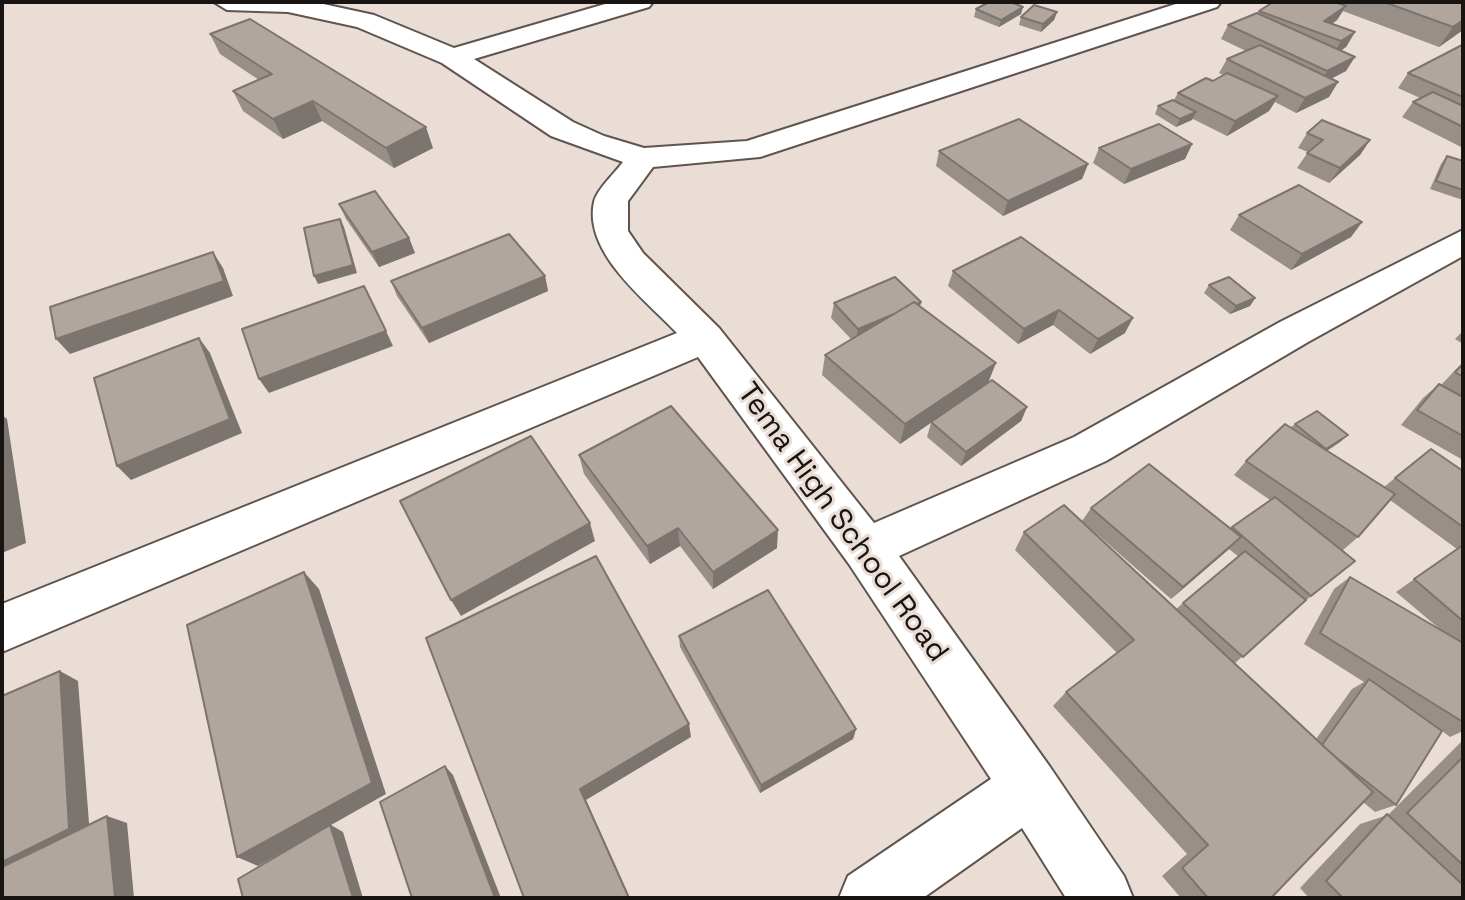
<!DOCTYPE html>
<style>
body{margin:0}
#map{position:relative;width:1465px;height:900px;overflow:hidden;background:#e9ddd5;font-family:"Space Grotesk",sans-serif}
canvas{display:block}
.frame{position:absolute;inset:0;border:4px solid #181411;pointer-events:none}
</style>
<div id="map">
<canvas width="1465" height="900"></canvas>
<div class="frame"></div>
</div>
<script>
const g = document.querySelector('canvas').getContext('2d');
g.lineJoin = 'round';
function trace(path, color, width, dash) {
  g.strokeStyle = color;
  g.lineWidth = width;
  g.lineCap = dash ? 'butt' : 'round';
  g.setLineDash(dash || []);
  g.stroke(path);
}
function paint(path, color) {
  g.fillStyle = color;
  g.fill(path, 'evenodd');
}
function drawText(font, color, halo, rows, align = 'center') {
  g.font = font + ' "Space Grotesk",sans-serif';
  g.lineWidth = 6;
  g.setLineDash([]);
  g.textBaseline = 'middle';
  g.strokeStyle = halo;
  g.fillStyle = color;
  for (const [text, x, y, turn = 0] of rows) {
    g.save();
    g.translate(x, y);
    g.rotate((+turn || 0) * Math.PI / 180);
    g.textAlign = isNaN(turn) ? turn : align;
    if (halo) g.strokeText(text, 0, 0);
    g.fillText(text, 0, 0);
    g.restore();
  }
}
const street = new Path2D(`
 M214,2H314L374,15L454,48L612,2H653L649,7L474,59L573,122L604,136L644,148L747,141L1182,2H1221L1217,7L760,157L653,167L628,201V231L643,253L719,328L874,523L1074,437L1280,322L1463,230V256L1308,342L1106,461L899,556L1050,767L1124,876L1133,898H1066L1022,828L923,898H839L848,876L991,779L849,564L698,357L2,652V604L677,333C646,300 583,253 594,202C597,189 615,173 623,162L551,136L442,63L357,27L288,12L227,10Z`);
const wall = new Path2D(`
 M1273,2H1463V30L1439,47L1343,11L1337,20L1332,24L1355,32L1346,47L1341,50L1346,71L1331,79L1338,82L1329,97L1296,113L1275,102L1269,111L1227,136L1193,119L1176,127L1155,114L1158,106L1174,100L1178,93L1213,81L1223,75L1219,73L1227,59L1246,51L1221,39L1228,25L1258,13L1259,11Z
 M976,9L1021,14L999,27L974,17Z
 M1057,12L1054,20L1041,32L1019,25L1021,17Z
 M210,34L433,148L394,168L322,121L283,139L243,111L233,91L259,80L220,54Z
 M1463,46V148L1402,117L1413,102L1420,98L1398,88L1408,73Z
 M1307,133L1370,140L1360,155L1329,183L1297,168L1308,152L1298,148Z
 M1192,144L1185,159L1124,184L1093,163L1099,148Z
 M939,151L1088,164L1082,179L1003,216L936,166Z
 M1447,156L1463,161V200L1430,189L1441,164Z
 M339,204L409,238L415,253L379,267L346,219Z
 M1239,215L1362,222L1351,237L1291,270L1230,230Z
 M953,271L1125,333L1090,354L1053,325L1018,344L948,286Z
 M545,276L548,291L429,343L397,296L391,281Z
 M1209,285L1255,298L1250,306L1230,314L1204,293Z
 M921,302L920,306L989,382L1027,407L1021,421L961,466L927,437L931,423L900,444L822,375L825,355L851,339L831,318L834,303Z
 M1463,331V344L1455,339Z
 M1463,362V460L1401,425L1423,398L1439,384L1441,385Z
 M1295,424L1348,435L1340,442L1327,451L1384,487L1395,478L1463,471V731L1450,737L1442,731L1396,805L1375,812L1363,802L1271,898H1181L1162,876L1187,854L1053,706L1066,692L1117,653L1015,550L1024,532L1176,609L1239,557L1229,549L1171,599L1082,521L1091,508L1230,528L1270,500L1234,475L1246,461ZM1390,500L1457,549L1396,592L1442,631L1350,577L1334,589L1304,644L1364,682L1352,689L1316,739L1235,663L1304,602L1355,561L1343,550L1358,537Z
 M579,455L777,548L713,589L680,546L650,564L584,474Z
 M679,636L856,729L853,739L760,793L680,647Z
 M1463,740V898H1309L1300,888L1360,824L1388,815Z`);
const shadedWall = new Path2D(`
 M1346,6L1337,20L1319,33L1324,21Z
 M1023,7L1021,14L999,27L1001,20Z
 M1057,12L1054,20L1041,32L1043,24Z
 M1463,20V30L1439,47L1453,27Z
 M1355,32L1346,47L1333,56L1341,41Z
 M1355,57L1346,71L1318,85L1327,71Z
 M1338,82L1329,97L1296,113L1305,98Z
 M1278,96L1269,111L1227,136L1235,121Z
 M313,101L322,121L283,139L273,119Z
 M1196,112L1192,120L1176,127L1180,119Z
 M426,127L433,148L394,168L386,148Z
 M1370,140L1360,155L1329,183L1340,168Z
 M1192,144L1185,159L1124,184L1131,169Z
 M1088,164L1082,179L1003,216L1008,201Z
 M340,219L344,227L357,273L318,284L314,276Z
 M1362,222L1351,237L1291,270L1302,254Z
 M409,238L415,253L379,267L372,252Z
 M213,252L223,268L233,296L70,354L56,339Z
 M545,276L548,291L429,343L422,328Z
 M1255,298L1250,306L1230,314L1236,306Z
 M921,302L917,317L855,344L858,329Z
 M1059,310L1053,325L1018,344L1024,329Z
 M1133,318L1125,333L1090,354L1098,339Z
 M386,331L393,346L269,393L259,379Z
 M199,338L210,353L242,433L131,480L117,466Z
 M996,363L988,383L900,444L905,424Z
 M1027,407L1021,421L961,466L966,452Z
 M2,415L7,419L26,543L2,553Z
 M1348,435L1340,442L1318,456L1326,449Z
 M590,523L595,541L461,616L451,600Z
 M678,528L680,546L650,564L647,546Z
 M778,530L777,548L713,589V572Z
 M1241,537L1228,550L1171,599L1183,587Z
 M304,572L319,589L386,794L331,825L343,832L363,898H353L330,826L258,866L237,857Z
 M60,671L78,681L90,836L2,872V862Z
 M689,724L691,737L586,800L630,898H629L580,789Z
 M856,729L853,739L760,793L761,785Z
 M445,766L453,775L501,898H495Z
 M107,816L127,823L134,898H115Z`);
const building = new Path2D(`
 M989,2H1011L1023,7L1001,20L976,9Z
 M1273,2H1335L1346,6L1324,21L1355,32L1341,41L1259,11Z
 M1384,2H1463V20L1453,27Z
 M1034,5L1057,12L1043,24L1021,17Z
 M1257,13L1355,57L1327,71L1228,25Z
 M250,19L426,127L386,148L313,101L273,119L233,91L272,74L210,34Z
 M1260,45L1338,82L1305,98L1227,59Z
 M1462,45L1463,46V97L1408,73Z
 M1227,73L1278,96L1235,121L1178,93L1206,78L1213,81Z
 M1433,92L1463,106V127L1413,102Z
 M1173,100L1196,112L1180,119L1158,106Z
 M1019,119L1088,164L1008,201L939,151Z
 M1322,120L1370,140L1340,168L1307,153L1323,140L1307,133Z
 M1159,124L1192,144L1131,169L1099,148Z
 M1447,156L1463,161V190L1436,181Z
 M1299,185L1362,222L1302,254L1239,215Z
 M375,191L409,238L372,252L339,204Z
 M340,219L353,265L314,276L304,228Z
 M509,234L545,276L422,328L391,281Z
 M1021,237L1133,318L1098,339L1059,310L1024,329L953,271Z
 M213,252L224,281L56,339L50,307Z
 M895,277L921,302L917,304L914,302L894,314L858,329L834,303Z
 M1229,277L1255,298L1236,306L1209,285Z
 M364,286L386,331L259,379L242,329Z
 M914,302L996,363L905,424L825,355Z
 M199,338L230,419L117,466L94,378Z
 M1463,364V377L1455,372Z
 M992,380L1027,407L966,452L931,422Z
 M1439,384L1463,397V436L1417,410Z
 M671,406L778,530L713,572L678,528L647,546L579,455Z
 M1317,411L1348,435L1326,449L1295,424Z
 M1285,424L1395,494L1358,537L1246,461Z
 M531,436L590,523L451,600L400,501Z
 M1431,449L1463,471V527L1395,478Z
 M1149,464L1241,537L1183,587L1091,508Z
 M1275,497L1355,561L1311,596L1232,527Z
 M1064,505L1373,792L1271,898H1208L1182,868L1208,845L1066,692L1134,640L1024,532Z
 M1463,545V621L1414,579Z
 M1245,551L1306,600L1243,657L1183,603Z
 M596,556L689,724L580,789L629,898H524L426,638Z
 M304,572L372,783L237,857L187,625Z
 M1350,577L1463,643V722L1320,633Z
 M768,590L856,729L761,785L679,636Z
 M60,671L69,829L2,862V696Z
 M1369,679L1442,731L1396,805L1338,759L1322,745Z
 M1463,757V865L1407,813Z
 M445,766L495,898H412L380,802Z
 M1387,814L1463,885V898H1343L1326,881Z
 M107,816L115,898H2V867Z
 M330,825L353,898H243L238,879Z`);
const streetNames = [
 ["Tema High School Road",842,523,54]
];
trace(street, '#5f554e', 4);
paint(street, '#fff');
paint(wall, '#988f88');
paint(shadedWall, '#7c746f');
paint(building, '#b1a69e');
trace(building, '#7c746f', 2);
drawText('30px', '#181411', '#e9ddd5', streetNames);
</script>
